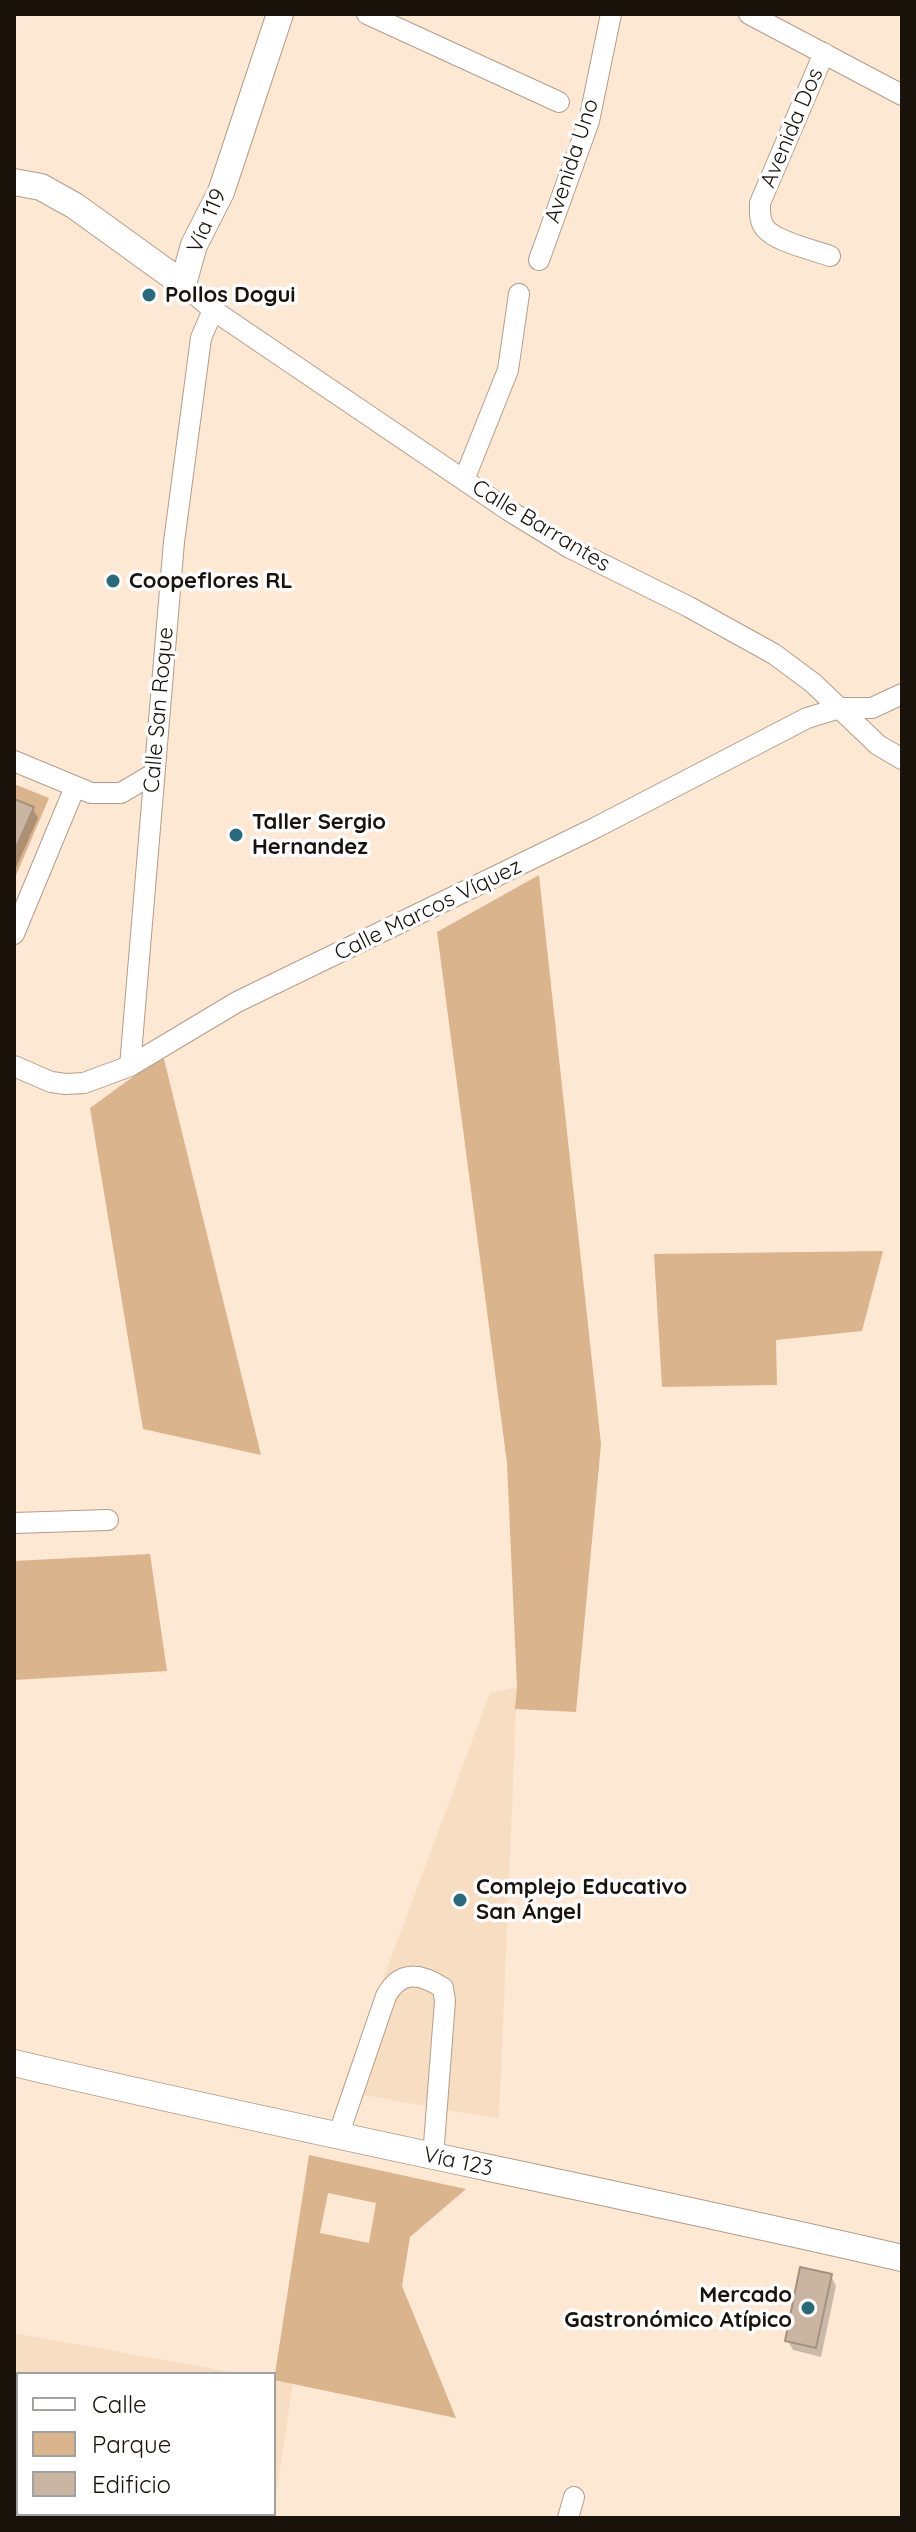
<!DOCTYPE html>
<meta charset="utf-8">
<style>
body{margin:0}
#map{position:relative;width:916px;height:2532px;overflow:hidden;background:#fde8d3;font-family:Quicksand,sans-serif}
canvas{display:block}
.frame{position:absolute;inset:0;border:16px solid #1a130c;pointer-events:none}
.legend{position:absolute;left:16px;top:2372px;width:260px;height:144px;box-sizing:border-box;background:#fff;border:2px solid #a3a19e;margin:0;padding:10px 14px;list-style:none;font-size:24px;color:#1a130c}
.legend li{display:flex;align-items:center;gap:16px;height:40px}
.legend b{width:40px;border:2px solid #a3a19e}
</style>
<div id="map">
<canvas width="916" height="2532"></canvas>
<div class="frame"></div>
<ul class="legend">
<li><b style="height:10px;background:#fff"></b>Calle</li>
<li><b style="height:22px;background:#dab48c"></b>Parque</li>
<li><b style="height:22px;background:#c9b5a1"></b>Edificio</li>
</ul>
</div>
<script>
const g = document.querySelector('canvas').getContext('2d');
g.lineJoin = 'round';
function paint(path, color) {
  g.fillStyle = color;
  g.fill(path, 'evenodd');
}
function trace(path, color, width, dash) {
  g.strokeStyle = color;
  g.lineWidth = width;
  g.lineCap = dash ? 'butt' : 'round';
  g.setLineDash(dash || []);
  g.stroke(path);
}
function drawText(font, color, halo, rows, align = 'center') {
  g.font = font + ' Quicksand,sans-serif';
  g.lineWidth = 7;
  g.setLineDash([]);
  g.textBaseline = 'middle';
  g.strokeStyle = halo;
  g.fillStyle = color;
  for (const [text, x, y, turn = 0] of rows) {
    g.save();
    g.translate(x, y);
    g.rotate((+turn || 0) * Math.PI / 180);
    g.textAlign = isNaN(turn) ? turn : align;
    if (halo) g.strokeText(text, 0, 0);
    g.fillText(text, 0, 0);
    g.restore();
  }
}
const built = new Path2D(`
 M517,1687L499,2119L341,2091L490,1693Z
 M14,2333L242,2374H18V2514H273L272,2518H14Z
 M274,2380L293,2383L274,2508Z`);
const green = new Path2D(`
 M14,784L49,798L14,880Z
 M539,875L601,1444L576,1712L515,1709L517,1687L507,1463L437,932Z
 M163,1055L261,1455L143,1429L90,1108Z
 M883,1251L862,1331L776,1340L777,1385L662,1387L654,1254Z
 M150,1554L167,1671L14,1680V1561Z
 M309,2155L466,2189L410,2237L402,2286L456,2418L274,2380ZM328,2193L376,2203L369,2243L320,2233Z`);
const shadow = new Path2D(`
 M14,802L32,808L38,818L14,872Z
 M831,2276L836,2286L821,2357L793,2350L788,2341Z`);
const building = new Path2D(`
 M14,799L34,807L14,852Z
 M800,2267L832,2274L816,2348L785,2341Z`);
const minor = new Path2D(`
 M367,14L559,102
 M749,14L902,95
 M824,53L760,203C760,212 759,221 765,228C774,241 813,250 830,256
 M539,260L589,121L611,14
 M183,284L213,310L508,510L570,548L689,607L774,654L813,683L878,745L902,759
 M464,480L508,370L519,294
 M14,761L91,793H121L153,774
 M14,934L75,787
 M14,1066L51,1082L66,1084L84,1083L130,1066L237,1002L595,828L807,718L840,708H872L902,694
 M130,1066L174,542L201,338L213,310
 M14,1523L108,1520
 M338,2136L386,1996C400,1970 420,1973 443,1988L445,2001L433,2157
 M568,2518L574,2497`);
const major = new Path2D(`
 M14,182L41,187L75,206L183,284L194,245L221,192L280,14
 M14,2063C309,2133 607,2190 902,2258`);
const markers = [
 [149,295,8,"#266a7b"],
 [113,581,8,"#266a7b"],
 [236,835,8,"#266a7b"],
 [460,1900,8,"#266a7b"],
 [808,2308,8,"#266a7b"]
];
const streetNames = [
 ["Avenida Dos",792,128,-67],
 ["Avenida Uno",572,161,-72],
 ["Vía 119",207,221,-67],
 ["Calle Barrantes",541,526,31],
 ["Calle San Roque",159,710,-85],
 ["Calle Marcos Víquez",428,910,-26],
 ["Vía 123",458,2162,12]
];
const poiNames = [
 ["Pollos Dogui",165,295],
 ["Coopeflores RL",129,581],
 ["Taller Sergio",252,822],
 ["Hernandez",252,847],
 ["Complejo Educativo",476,1887],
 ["San Ángel",476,1912],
 ["Mercado",792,2295,"right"],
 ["Gastronómico Atípico",792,2320,"right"]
];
paint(built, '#f7ddc2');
paint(green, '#dab48c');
paint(shadow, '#0003');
paint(building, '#c9b5a1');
trace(building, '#a5927e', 2);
trace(minor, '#b19e8a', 22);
trace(major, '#b19e8a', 28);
trace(minor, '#fff', 20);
trace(major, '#fff', 26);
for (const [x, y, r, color] of markers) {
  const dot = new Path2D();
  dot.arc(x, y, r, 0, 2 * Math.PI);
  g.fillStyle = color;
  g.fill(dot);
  trace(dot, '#fff', 3);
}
drawText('22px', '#1a130c', '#fff', streetNames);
drawText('bold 22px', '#1a130c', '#fff', poiNames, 'left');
</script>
